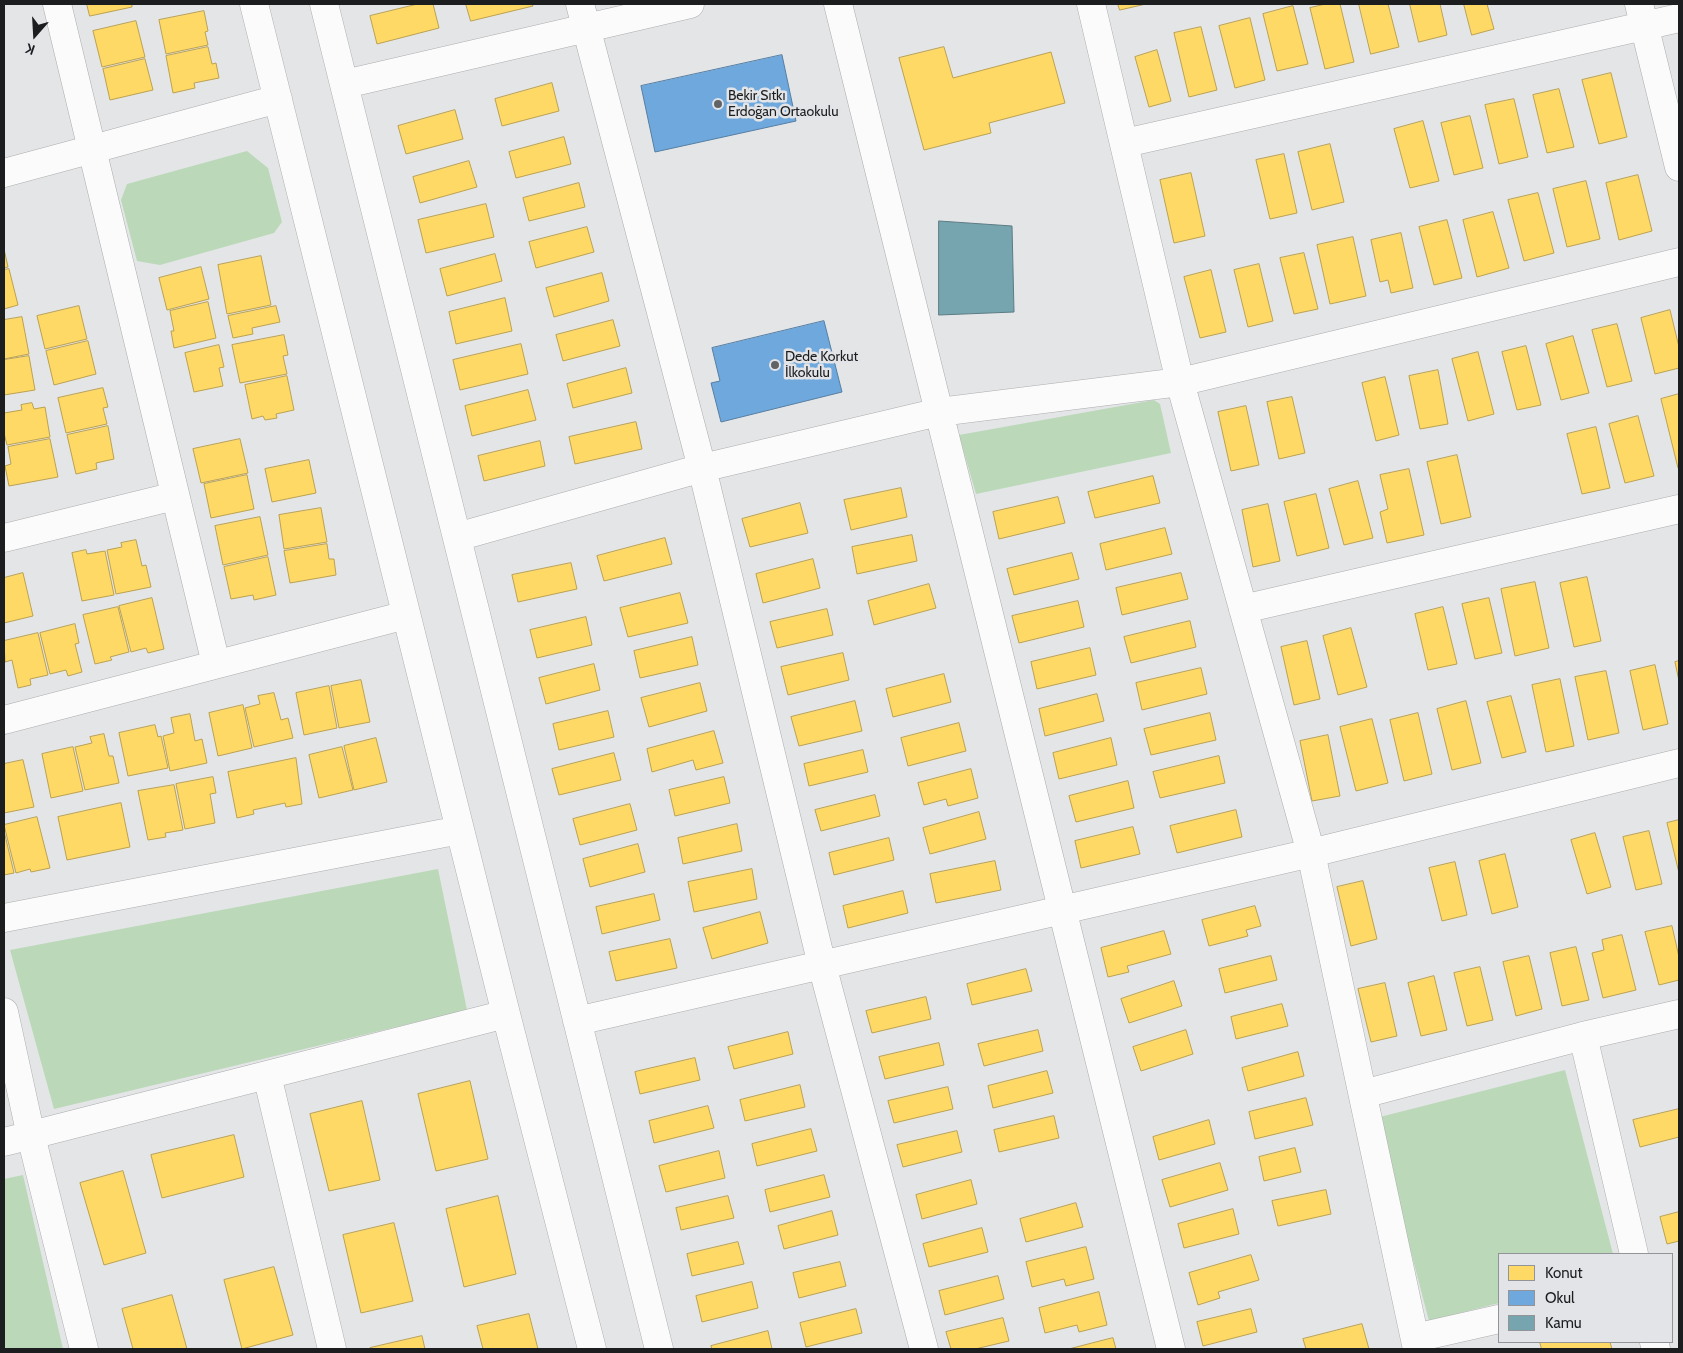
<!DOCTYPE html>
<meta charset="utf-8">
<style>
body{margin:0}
#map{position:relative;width:1683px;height:1353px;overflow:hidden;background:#e3e5e7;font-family:Cabin,sans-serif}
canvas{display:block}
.frame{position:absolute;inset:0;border:5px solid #1c1d1e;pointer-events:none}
.legend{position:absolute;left:1498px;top:1253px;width:175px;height:90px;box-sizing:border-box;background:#e2e4e8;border:1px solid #939497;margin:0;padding:6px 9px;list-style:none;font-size:15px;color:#1c1d1e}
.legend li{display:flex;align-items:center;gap:10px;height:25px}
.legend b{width:25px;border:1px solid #939497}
.north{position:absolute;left:10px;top:10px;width:50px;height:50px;-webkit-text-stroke:4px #e2e4e8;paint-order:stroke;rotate:199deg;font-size:14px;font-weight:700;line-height:20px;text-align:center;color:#1c1d1e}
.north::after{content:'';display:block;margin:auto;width:18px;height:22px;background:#1c1d1e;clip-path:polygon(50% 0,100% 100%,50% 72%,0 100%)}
</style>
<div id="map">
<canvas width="1683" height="1353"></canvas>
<div class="frame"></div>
<ul class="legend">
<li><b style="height:14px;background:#ffd966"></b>Konut</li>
<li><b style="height:14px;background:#6fa8dc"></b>Okul</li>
<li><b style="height:14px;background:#76a5af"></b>Kamu</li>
</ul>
<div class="north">K</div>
</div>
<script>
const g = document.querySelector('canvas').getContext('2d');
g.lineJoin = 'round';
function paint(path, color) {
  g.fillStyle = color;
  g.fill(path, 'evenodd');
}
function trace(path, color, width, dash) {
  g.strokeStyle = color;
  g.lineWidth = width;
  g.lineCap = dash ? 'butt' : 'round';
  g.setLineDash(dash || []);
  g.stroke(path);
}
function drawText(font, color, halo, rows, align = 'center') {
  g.font = font + ' Cabin,sans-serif';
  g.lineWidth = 5;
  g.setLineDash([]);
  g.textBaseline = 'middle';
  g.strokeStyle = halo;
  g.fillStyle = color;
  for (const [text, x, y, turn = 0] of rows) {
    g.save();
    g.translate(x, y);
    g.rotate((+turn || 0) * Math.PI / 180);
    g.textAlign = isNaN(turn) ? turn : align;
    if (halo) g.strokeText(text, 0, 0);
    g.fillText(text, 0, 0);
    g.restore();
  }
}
const green = new Path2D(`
 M247,151L268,168L282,222L274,233L160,265L137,261L121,200L127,184Z
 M1154,400L1160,404L1171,453L976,494L959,435Z
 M438,869L467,1010L54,1109L10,950Z
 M1565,1070L1613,1254H1499V1303L1429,1321L1376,1118Z
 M23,1175L63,1349H4V1179Z`);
const homes = new Path2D(`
 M87,4H132V7L90,16Z
 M418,4H433L439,28L377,44L370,16Z
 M466,4H532L533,6L471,21Z
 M1118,4H1146L1120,10Z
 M1326,4H1340L1354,62L1325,69L1310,8Z
 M1359,4H1388L1399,47L1371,54Z
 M1410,4H1440L1447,35L1419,42Z
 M1464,4H1487L1494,29L1472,35Z
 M1293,6L1308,64L1277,71L1263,14Z
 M204,11L208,31L205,32L208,45L166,54L159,20Z
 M1250,18L1265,80L1235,88L1219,26Z
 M136,21L145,57L102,67L93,31Z
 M1201,27L1217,90L1189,97L1174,33Z
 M208,47L212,64L216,63L219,78L194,83L195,88L173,93L166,56Z
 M944,47L953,78L1051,52L1065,103L989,123L991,133L924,150L899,58Z
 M1157,50L1171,101L1149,107L1135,57Z
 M145,59L153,90L110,100L103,69Z
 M1611,73L1627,137L1599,144L1582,80Z
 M552,83L559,111L502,126L495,99Z
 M1559,89L1574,147L1547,153L1533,95Z
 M1514,99L1528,157L1499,164L1485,105Z
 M455,110L463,139L406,154L398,126Z
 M1470,116L1483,168L1454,175L1441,123Z
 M1423,121L1439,181L1410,188L1394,129Z
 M564,137L571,164L516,178L509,152Z
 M1330,144L1344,202L1312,210L1298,152Z
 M1284,154L1297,213L1270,219L1256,160Z
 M469,161L477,187L420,203L413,177Z
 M1191,173L1205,236L1174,243L1160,180Z
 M1638,175L1652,231L1619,240L1606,183Z
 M1586,181L1600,239L1567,247L1553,189Z
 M579,183L585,207L529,221L523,198Z
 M1538,193L1554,253L1524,261L1508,200Z
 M486,204L494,237L426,253L418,220Z
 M1493,212L1509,268L1477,277L1463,220Z
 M1447,220L1462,278L1434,285L1419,227Z
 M587,227L594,252L536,268L529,242Z
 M1401,233L1413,288L1391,293L1388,280L1380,282L1371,240Z
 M1353,237L1366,296L1330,304L1317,245Z
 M4,249L8,267L4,268Z
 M1304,253L1318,309L1294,314L1280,258Z
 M495,254L502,281L447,296L440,269Z
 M261,256L271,305L227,314L218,265Z
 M1259,264L1273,321L1248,327L1234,270Z
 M201,267L209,299L167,310L159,278Z
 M9,269L18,305L4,309V270Z
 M1211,270L1226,332L1200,338L1184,277Z
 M602,273L609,301L554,317L546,288Z
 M505,298L512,331L456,344L449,312Z
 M208,302L216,338L174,348L171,331H174L170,311Z
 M79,306L87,339L45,349L37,316Z
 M276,306L280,322L252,328L253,334L233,338L228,316Z
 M1670,310L1679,347V368L1655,374L1641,318Z
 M22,317L29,354L4,359V320Z
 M613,320L620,346L563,361L556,335Z
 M1617,324L1632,381L1607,387L1592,330Z
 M284,335L288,355L283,356L287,374L240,383L232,345Z
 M1573,336L1589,393L1561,400L1546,344Z
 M88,341L96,374L54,385L46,351Z
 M521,344L528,374L460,390L453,360Z
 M219,345L224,367L219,368L223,386L194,392L185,353Z
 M1526,346L1541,405L1517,410L1502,352Z
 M1478,352L1494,414L1468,421L1452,359Z
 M29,356L35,390L4,395V360Z
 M626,368L632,393L573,408L567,384Z
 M1438,370L1448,424L1420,429L1409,376Z
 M287,376L294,410L276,414L277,418L265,420L263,416L252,419L245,385Z
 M1385,377L1399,435L1376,441L1362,383Z
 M103,388L108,407L103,408L107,424L66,433L58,398Z
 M528,390L536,420L472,436L465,406Z
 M1679,394V467L1678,468L1661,399Z
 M1292,397L1305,453L1279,459L1267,402Z
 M32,403L34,409L45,407L50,437L7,445L4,433V413L22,410L21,405Z
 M1246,406L1259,465L1231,471L1218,412Z
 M1638,416L1654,476L1625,483L1609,424Z
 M636,422L642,449L575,464L569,437Z
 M108,426L114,459L96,463L97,469L76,474L67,435Z
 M1596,427L1610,488L1582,494L1567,434Z
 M50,439L58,477L9,486L5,466L11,464L8,447Z
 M240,439L248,473L201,483L193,449Z
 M540,441L545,466L484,481L478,456Z
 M1457,455L1471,517L1441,524L1427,462Z
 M309,460L316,493L272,502L265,469Z
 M1409,469L1424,535L1387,543L1380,512L1388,509L1380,475Z
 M247,475L254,509L211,518L204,484Z
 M1153,476L1160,503L1095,518L1088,492Z
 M1358,481L1373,538L1344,545L1329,489Z
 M901,488L907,517L851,530L844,500Z
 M1316,494L1329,548L1297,556L1284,502Z
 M1058,497L1065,523L999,539L993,512Z
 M800,503L808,533L750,547L742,519Z
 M1268,504L1280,561L1253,567L1242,510Z
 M321,508L327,542L284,549L279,515Z
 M260,517L268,555L223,565L215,526Z
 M1165,528L1172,554L1106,570L1100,544Z
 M912,535L917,561L857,574L852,547Z
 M665,538L672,564L604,581L597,556Z
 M136,540L142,566L146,565L151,587L116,594L107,550L122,547L121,543Z
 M327,544L329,559H334L336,575L290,583L284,551Z
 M86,550L87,554L105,551L114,595L82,601L72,553Z
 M1072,553L1079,579L1014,595L1007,569Z
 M268,557L276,595L254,600L253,595L231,599L224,567Z
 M813,559L820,588L763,603L756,574Z
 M571,563L577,589L518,602L512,575Z
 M23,573L33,616L4,623V578Z
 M1181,573L1188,599L1122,615L1116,588Z
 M1587,577L1601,641L1574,647L1560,583Z
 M1535,582L1549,648L1515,656L1501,589Z
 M929,584L936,608L874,625L868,601Z
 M680,593L688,623L628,637L620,608Z
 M152,598L164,649L148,653L146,648L131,652L119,606Z
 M1489,598L1502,653L1475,659L1462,604Z
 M1078,601L1084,627L1019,643L1012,616Z
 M118,607L129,652L110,657L112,660L95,664L83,615Z
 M1443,607L1457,664L1428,670L1415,614Z
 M827,609L833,635L777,648L770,622Z
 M586,617L592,645L537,658L530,630Z
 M1190,621L1196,647L1131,663L1124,637Z
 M75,624L79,643L75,644L82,672L68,676L66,670L50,674L40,633Z
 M1351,628L1367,687L1338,695L1323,636Z
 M38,633L48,675L30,679L31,685L18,688L12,660L5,662L4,641Z
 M692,637L698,665L640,678L634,651Z
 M1307,641L1320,699L1294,705L1281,647Z
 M1090,648L1096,675L1037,689L1031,662Z
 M843,653L849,680L788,695L781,667Z
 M1679,661V681L1675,662Z
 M594,664L600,690L546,704L539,678Z
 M1655,665L1668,724L1643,730L1630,671Z
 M1201,668L1207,694L1142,710L1136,683Z
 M1606,671L1619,733L1588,740L1575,677Z
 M944,674L951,702L893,717L886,689Z
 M1560,679L1574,746L1546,752L1532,685Z
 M361,680L370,722L339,728L331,686Z
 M700,683L707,711L649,727L641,698Z
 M329,686L337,728L304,735L296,693Z
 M274,693L281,720L288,718L293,738L254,747L245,708L260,704L258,696Z
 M1097,694L1104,721L1045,736L1039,709Z
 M1511,696L1526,752L1502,758L1487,702Z
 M855,701L862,731L799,746L791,717Z
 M1466,701L1481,763L1452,770L1437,709Z
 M243,705L252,748L218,756L209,713Z
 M608,711L614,737L559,750L553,724Z
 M1210,713L1216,740L1151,755L1144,729Z
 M1418,713L1432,774L1404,781L1390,720Z
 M190,714L195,741L202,739L207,763L170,771L163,736L174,733L171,718Z
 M1372,719L1388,783L1356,791L1340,727Z
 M959,723L966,751L908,766L901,738Z
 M155,725L158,737L161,736L168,768L128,776L119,733Z
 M714,731L723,763L696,770L693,760L652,772L647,749Z
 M104,734L109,756H113L119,783L85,790L75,747L92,743L90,737Z
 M1328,735L1340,796L1312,801L1300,741Z
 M376,738L387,782L354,790L344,746Z
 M1111,738L1117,765L1059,779L1053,753Z
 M73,747L83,791L51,798L42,754Z
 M342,747L353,790L319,798L309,755Z
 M863,750L868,772L809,786L804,764Z
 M614,753L621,780L559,795L552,769Z
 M1219,756L1225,783L1160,798L1153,772Z
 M296,758L302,804L286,807L285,803L253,810L254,814L237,818L228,772Z
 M23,760L34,807L4,813V764Z
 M971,769L978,798L948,806L946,799L924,805L918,783Z
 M213,777L216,793L210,794L215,823L185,829L176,784Z
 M724,777L730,803L675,816L669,790Z
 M1128,781L1134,808L1076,822L1069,796Z
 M174,785L183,830L165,833L166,837L148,840L138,791Z
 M875,795L880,816L821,831L815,810Z
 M121,803L130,847L67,860L58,817Z
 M630,804L637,830L580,845L573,819Z
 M1236,810L1242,837L1177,853L1170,826Z
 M979,812L986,839L930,854L923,828Z
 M37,817L50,868L31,872L30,869L16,873L4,825Z
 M1679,820V873L1667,823Z
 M737,824L742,851L683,864L678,838Z
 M1133,827L1140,854L1081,868L1075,841Z
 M4,831L14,873L4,875Z
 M1649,831L1662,884L1636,890L1623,837Z
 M1595,833L1611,887L1587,894L1571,840Z
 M889,838L894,860L834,875L829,853Z
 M638,844L645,872L590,887L583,859Z
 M1505,854L1518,907L1492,914L1479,861Z
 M995,861L1001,890L936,903L930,874Z
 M1455,862L1467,915L1442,921L1429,868Z
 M752,869L757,899L694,912L688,882Z
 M1363,881L1377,939L1351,946L1337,887Z
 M903,891L908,913L848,928L843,906Z
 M654,894L660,920L602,934L596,907Z
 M1255,906L1261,926L1246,930L1248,936L1209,946L1202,920Z
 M760,912L768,943L712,959L703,928Z
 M1672,926L1679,957V980L1659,985L1645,932Z
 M1164,931L1171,954L1127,966L1129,972L1108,977L1101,948Z
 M1622,935L1636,990L1603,998L1592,953L1604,950L1602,940Z
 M670,939L677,968L616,981L609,952Z
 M1576,947L1589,1000L1562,1006L1550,953Z
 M1271,956L1277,980L1225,993L1219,969Z
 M1529,956L1542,1009L1516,1016L1503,962Z
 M1480,967L1493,1020L1467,1026L1454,973Z
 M1026,969L1032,991L972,1005L967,984Z
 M1434,976L1447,1030L1421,1036L1408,983Z
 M1174,981L1182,1006L1129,1023L1121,999Z
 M1385,983L1397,1036L1371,1042L1358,989Z
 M926,997L931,1019L872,1033L866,1011Z
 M1282,1004L1288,1026L1236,1039L1231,1017Z
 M1038,1030L1043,1051L984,1066L978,1044Z
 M1186,1030L1193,1054L1141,1071L1133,1047Z
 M788,1032L793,1054L734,1069L728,1047Z
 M939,1043L944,1065L885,1079L879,1057Z
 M1298,1052L1304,1076L1248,1091L1242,1068Z
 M695,1058L700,1080L640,1094L635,1072Z
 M1047,1071L1053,1093L993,1108L988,1086Z
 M470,1081L488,1159L436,1171L418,1094Z
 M800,1085L805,1107L745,1121L740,1100Z
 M948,1087L953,1109L894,1123L888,1101Z
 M1306,1098L1313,1125L1255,1139L1249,1112Z
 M362,1101L380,1180L329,1191L310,1114Z
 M708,1106L714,1128L654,1143L649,1121Z
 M1679,1109V1137L1640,1147L1633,1120Z
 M1054,1116L1059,1138L999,1152L994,1130Z
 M1209,1120L1215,1144L1159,1160L1153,1137Z
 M811,1129L817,1151L757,1166L752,1144Z
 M957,1131L962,1152L903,1167L897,1145Z
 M234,1135L244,1177L162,1198L151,1155Z
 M1295,1148L1301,1172L1264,1181L1259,1157Z
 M719,1151L725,1178L666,1192L659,1166Z
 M1220,1163L1228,1190L1170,1207L1162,1180Z
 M123,1171L146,1253L104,1265L80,1183Z
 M824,1175L830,1197L770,1212L765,1190Z
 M971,1180L977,1204L922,1219L916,1195Z
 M1326,1190L1331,1214L1278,1226L1272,1201Z
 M498,1196L516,1274L464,1287L446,1209Z
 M728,1196L734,1218L681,1230L676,1208Z
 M1076,1203L1083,1227L1026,1242L1020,1219Z
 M1233,1209L1239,1234L1184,1248L1178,1224Z
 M832,1211L838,1235L784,1249L778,1226Z
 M1679,1212V1241L1667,1244L1660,1217Z
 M394,1223L413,1301L361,1313L343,1235Z
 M982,1228L988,1252L929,1267L923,1244Z
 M738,1242L744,1264L692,1276L687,1254Z
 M1086,1247L1094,1279L1066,1286L1064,1279L1032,1287L1026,1262Z
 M1251,1255L1259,1280L1218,1292L1220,1298L1198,1305L1189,1273Z
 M840,1262L846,1286L799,1298L793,1273Z
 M274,1267L293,1335L242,1349L224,1280Z
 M998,1276L1004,1299L945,1315L939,1291Z
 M752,1282L758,1308L702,1322L696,1296Z
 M1099,1292L1107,1325L1079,1332L1077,1325L1045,1333L1039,1308Z
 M172,1295L187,1349H133L122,1309Z
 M856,1309L862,1333L806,1347L800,1323Z
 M1251,1309L1257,1332L1203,1346L1197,1322Z
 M529,1314L538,1349H483L477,1326Z
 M1003,1318L1009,1341L975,1349H951L946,1332Z
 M1362,1324L1369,1349H1306L1303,1339Z
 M768,1331L772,1349H712L711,1346Z
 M422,1336L425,1349H370V1348Z
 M1113,1338L1116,1349H1069Z
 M1540,1342H1610L1612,1349H1542Z`);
const schools = new Path2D(`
 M782,55L796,121L655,152L641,86Z
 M824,321L842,392L721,422L711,383L720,381L712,348Z`);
const public = new Path2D(`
 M939,221L1012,226L1014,312L939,315Z`);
const minor = new Path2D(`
 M57,4L216,664
 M254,4L506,1014L592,1349
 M324,4L659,1349
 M580,4L702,468L822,965L924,1349
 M838,4L1171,1349
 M1091,4L1180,382L1311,853L1417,1349
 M1639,4L1679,167
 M345,84L690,4
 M1125,143L1679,18
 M4,173L278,99
 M457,537L702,468L939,412L1180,382L1679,262
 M4,538L175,496
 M1243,609L1679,509
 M4,720L406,615
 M4,918L460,830
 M4,1012L31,1136L84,1349
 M577,1021L1311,853L1679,763
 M1583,1036L1634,1254
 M267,1075L332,1349
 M1363,1094L1583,1036L1679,1014
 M4,1142L506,1014
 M1415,1338L1499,1319
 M1654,1342L1656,1349`);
const markers = [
 [718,104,5,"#626364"],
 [775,365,5,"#626364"]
];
const poiNames = [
 ["Bekir Sıtkı",728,96],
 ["Erdoğan Ortaokulu",728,112],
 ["Dede Korkut",785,357],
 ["İlkokulu",785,373]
];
paint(green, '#bbd9b8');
paint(homes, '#ffd966');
trace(homes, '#bba150', 1);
paint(schools, '#6fa8dc');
trace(schools, '#567ea3', 1);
paint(public, '#76a5af');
trace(public, '#5b7c84', 1);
trace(minor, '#adadaf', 29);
trace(minor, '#fbfbfb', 28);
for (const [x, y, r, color] of markers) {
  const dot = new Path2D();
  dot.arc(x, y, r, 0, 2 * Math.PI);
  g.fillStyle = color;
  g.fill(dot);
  trace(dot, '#e2e4e8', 2);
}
drawText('14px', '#1c1d1e', '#e2e4e8', poiNames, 'left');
</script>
